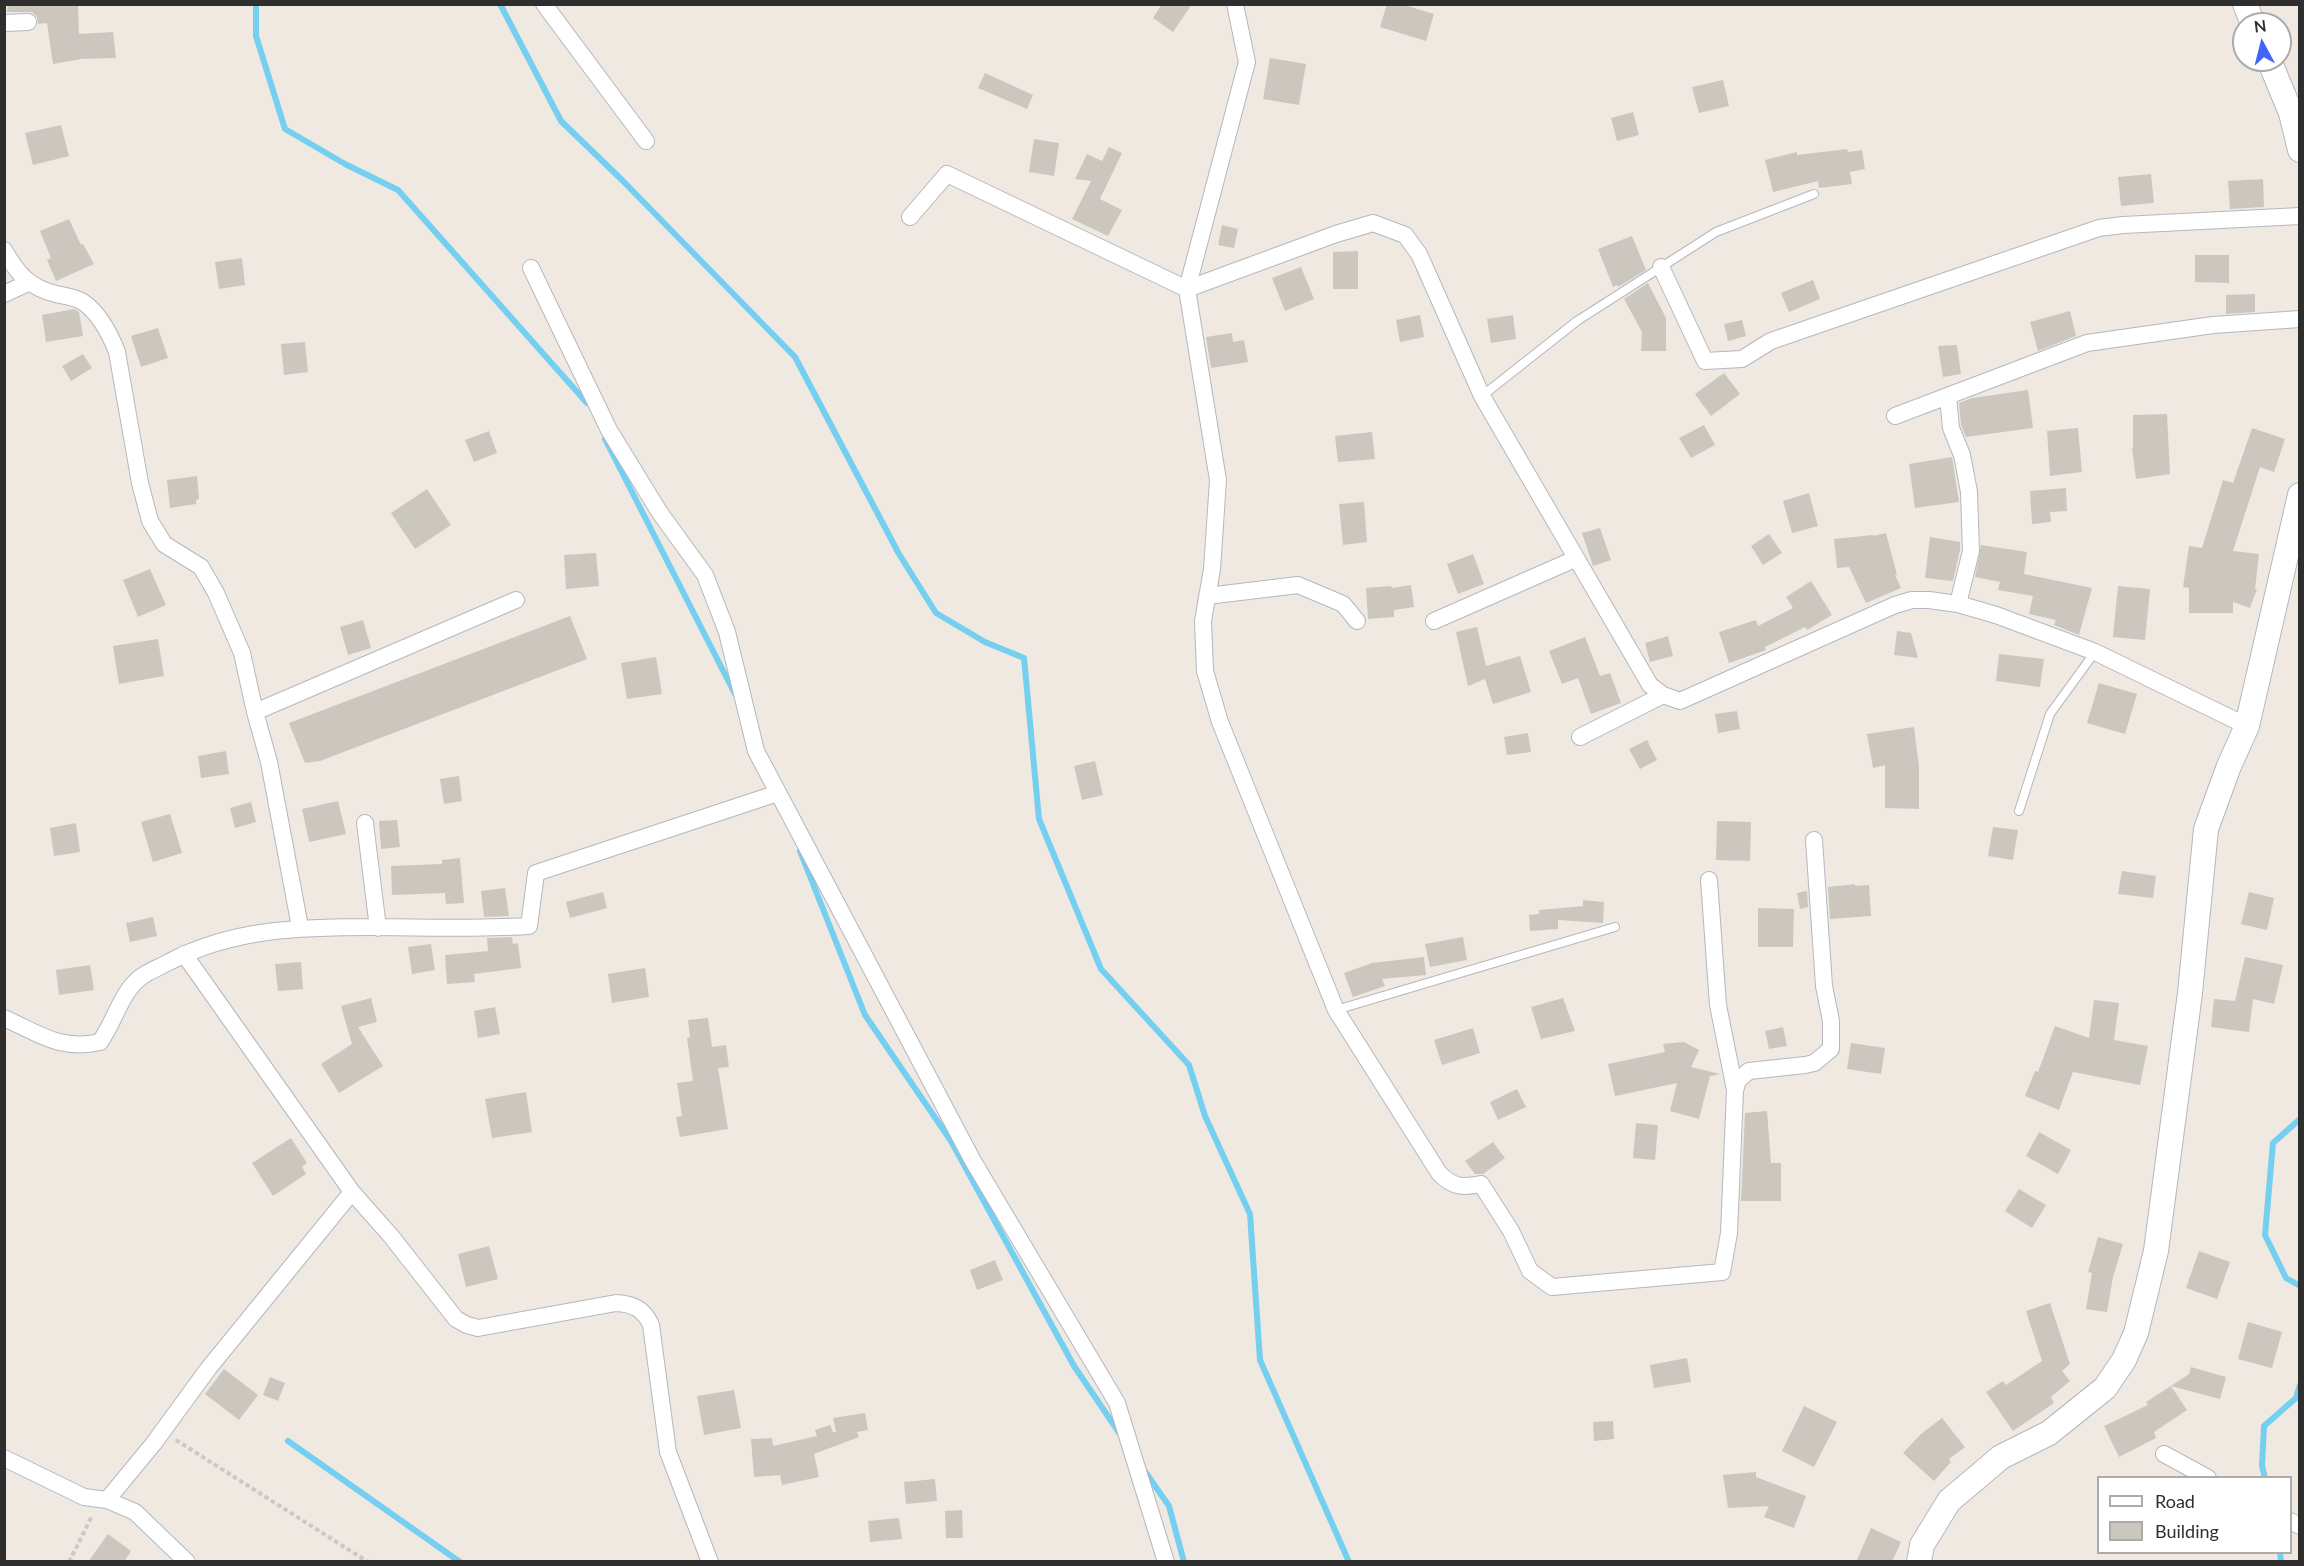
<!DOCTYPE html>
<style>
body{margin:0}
#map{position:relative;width:2304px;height:1566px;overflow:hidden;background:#efe9e1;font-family:Lato,sans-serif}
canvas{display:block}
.frame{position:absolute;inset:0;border:6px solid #2e2e2e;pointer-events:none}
.legend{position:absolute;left:2097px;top:1476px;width:195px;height:78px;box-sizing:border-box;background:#fff;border:2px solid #ababab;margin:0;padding:8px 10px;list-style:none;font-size:18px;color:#2e2e2e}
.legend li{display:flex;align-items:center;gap:12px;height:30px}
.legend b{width:30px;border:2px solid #ababab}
.north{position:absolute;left:2232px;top:12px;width:60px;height:60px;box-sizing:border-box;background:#fff;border:2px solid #ababab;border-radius:50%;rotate:353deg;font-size:16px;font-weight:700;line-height:24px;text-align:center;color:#2e2e2e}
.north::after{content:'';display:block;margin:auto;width:21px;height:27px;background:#4264fb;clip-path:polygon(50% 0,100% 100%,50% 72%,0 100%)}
</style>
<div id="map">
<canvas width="2304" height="1566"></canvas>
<div class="frame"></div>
<ul class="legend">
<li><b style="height:8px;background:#fff"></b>Road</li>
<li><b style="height:16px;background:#cbc7bf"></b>Building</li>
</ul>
<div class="north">N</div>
</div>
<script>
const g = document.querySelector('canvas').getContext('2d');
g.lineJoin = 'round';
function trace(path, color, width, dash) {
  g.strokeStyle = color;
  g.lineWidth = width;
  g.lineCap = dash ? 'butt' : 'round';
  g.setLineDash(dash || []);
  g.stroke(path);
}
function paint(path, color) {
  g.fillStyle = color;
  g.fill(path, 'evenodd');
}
const stream = new Path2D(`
 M256,4V36L285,129L345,164L398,190L587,403
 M500,4L561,121L622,180L795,357L899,554L936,613L985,642L1024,658L1039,819L1101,969L1189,1065L1205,1116L1250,1214L1260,1360L1349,1562
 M605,439L735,694
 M800,851L865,1015L951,1141L1074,1366L1120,1434
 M2300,1119L2273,1143L2265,1235L2286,1278L2300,1286
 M288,1441L460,1562
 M1144,1470L1169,1506L1184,1562
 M2265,1478L2262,1466L2264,1426L2296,1398L2300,1385
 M2280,1552L2281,1562`);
const building = new Path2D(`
 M8,4H78L79,34L113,32L116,58L81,59L53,64L47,23L38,24L37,17L32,12H7Z
 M1162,4H1192L1173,32L1153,18Z
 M1387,4H1401L1434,14L1426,41L1380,27Z
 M1270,58L1306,64L1299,105L1263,99Z
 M985,73L1033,95L1027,109L978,88Z
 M1723,80L1729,106L1699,113L1692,87Z
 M1633,112L1639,135L1617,141L1611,118Z
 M61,125L69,156L33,165L25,133Z
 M1034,139L1059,143L1054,176L1029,172Z
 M1109,147L1122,153L1100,199L1122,210L1108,236L1072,219L1091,181L1075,179L1087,154L1102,161Z
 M1847,149L1848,152L1862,150L1865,169L1850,172L1852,184L1819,188L1818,181L1773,192L1765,160L1797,152V155Z
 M2151,174L2154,203L2121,206L2118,177Z
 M2263,179L2264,207L2230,209L2228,181Z
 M69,219L81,245L83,244L94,264L56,281L47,260L51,258L40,231Z
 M1222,225L1238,229L1234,248L1218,245Z
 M1632,236L1646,270L1618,287L1617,285L1613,287L1598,249Z
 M1358,251V289H1333V252Z
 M2195,255H2229V283L2195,282Z
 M242,258L245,285L219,289L215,262Z
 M1301,267L1314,299L1285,311L1272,278Z
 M1813,280L1820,299L1789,312L1781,293Z
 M1648,283L1666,318V351H1641L1642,332L1624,299Z
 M2255,294V312L2226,314V295Z
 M74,309L79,312L83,336L46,342L42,315Z
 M2070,311L2076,336L2038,351L2030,322Z
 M1420,315L1424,337L1400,342L1396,320Z
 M1513,315L1516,339L1491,343L1487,319Z
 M1742,320L1746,336L1728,341L1724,324Z
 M158,328L168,358L141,367L131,336Z
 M1232,333L1233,342L1244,340L1248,362L1211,368L1206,337Z
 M305,342L308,372L284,375L281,344Z
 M1957,345L1961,374L1943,377L1938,346Z
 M83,354L92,368L71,381L62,366Z
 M1724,373L1740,394L1711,416L1695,394Z
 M2028,390L2033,428L1966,437L1961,425L1959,403L1972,398Z
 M2167,414L2170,474L2136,479L2132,448H2133V415Z
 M1704,425L1715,445L1691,458L1679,438Z
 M2078,428L2082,472L2050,476L2047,431Z
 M2252,428L2285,439L2274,472L2260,467L2233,551L2259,554L2255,589H2257L2250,608L2233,602V613H2189V588L2183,587L2189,546L2202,548L2223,480L2233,483Z
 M489,431L497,453L474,462L465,440Z
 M1372,432L1375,459L1338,462L1335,436Z
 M1952,457L1959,502L1915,508L1909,464Z
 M197,476L199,499L196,500V504L170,508L167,480Z
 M2066,488L2067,511L2050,512L2051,522L2032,524L2030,491Z
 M427,489L451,525L415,549L391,513Z
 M1809,493L1818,526L1792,533L1783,501Z
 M1364,502L1367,542L1343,545L1339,504Z
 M1600,528L1611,560L1593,566L1582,533Z
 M1886,533L1897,575H1895L1901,588L1866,603L1849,567L1837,568L1834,539L1873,535V536Z
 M1769,534L1782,553L1763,565L1751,546Z
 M1930,537L1960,542V550L1953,581L1925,578Z
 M1981,545L2027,552L2024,574L2092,588L2079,635L2054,625L2056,620L2029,614L2033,596L1998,590L2000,582L1975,577Z
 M596,553L599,586L566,589L564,555Z
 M1473,554L1484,584L1458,594L1447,564Z
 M150,569L166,605L138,617L123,580Z
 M1811,581L1832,615L1807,630L1805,627L1765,647L1766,650L1729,663L1719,632L1756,620L1758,626L1793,608L1786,597Z
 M1411,585L1414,607L1394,610V617L1368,619L1366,588L1391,586L1392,588Z
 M2118,586L2150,589L2145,640L2113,637Z
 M570,616L587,659L320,761L305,763L289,723Z
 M363,620L371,648L348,655L340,627Z
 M1477,627L1486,666L1520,656L1531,692L1493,704L1485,679L1468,686L1456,632Z
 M1897,631L1911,633L1918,658L1894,655Z
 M1668,636L1673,656L1650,662L1645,643Z
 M1585,637L1600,676L1610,673L1621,703L1591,714L1578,678L1562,684L1549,651Z
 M158,639L164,676L119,684L113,646Z
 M1999,654L2044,659L2040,687L1996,681Z
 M656,657L662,694L627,699L621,663Z
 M2099,683L2137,694L2125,734L2087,723Z
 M1737,711L1740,729L1718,733L1715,714Z
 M1914,727L1919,767V809L1885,808V765L1873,768L1867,734Z
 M1528,733L1531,752L1507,755L1504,737Z
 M1647,740L1657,760L1640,769L1629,749Z
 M226,751L229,774L201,778L198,756Z
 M1095,761L1103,795L1082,800L1074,766Z
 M459,776L462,801L444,804L440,779Z
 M338,801L346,834L309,842L302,809Z
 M251,802L256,822L235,828L230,808Z
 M170,814L182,853L153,862L141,822Z
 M397,820L400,847L381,849L379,821Z
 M1717,821L1751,822L1750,861L1716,860Z
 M76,823L80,852L54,856L50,828Z
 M1993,827L2018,830L2013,860L1988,856Z
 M460,858L464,903L446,904L445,893L392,895L391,866L442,864V860Z
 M2122,871L2156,876L2153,898L2118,894Z
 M1855,884V886L1869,885L1871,916L1830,919L1828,887Z
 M505,888L509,916L484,917L481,891Z
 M1807,891L1808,907L1800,909L1797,893Z
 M603,892L607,908L570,918L566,902Z
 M2249,892L2274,898L2267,930L2241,924Z
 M1583,900L1604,902L1603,923L1558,920V929L1530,931L1529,915L1539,914V910L1583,906Z
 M1758,908L1794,909L1793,947H1758Z
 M153,917L157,936L130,942L126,923Z
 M512,937L513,944L518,943L521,968L474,974L475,982L447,984L445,955L488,951L487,938Z
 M1463,937L1467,960L1430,967L1425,944Z
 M431,944L435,970L412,974L408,947Z
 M1424,957L1426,975L1382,979L1385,986L1353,997L1344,973L1372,963Z
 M2245,957L2283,965L2274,1004L2253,999L2249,1032L2211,1027L2214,999L2235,1001Z
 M301,962L303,989L278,991L275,964Z
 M90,965L94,990L59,995L56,970Z
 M645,968L649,997L612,1003L608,974Z
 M371,998L377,1022L358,1027L383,1066L339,1093L321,1064L352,1044L341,1006Z
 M1563,998L1575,1031L1541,1039L1531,1007Z
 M2094,1000L2119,1003L2114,1040L2148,1046L2140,1085L2073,1072L2059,1110L2025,1096L2035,1071L2038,1072L2055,1026L2089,1038Z
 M495,1007L500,1034L478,1038L474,1011Z
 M708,1018L712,1047L726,1045L729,1067L718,1068L728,1129L680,1137L676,1117L682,1116L677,1083L693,1081L687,1038L690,1037L688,1020Z
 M1783,1027L1787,1046L1769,1049L1765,1031Z
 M1473,1028L1480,1053L1442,1065L1434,1040Z
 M1684,1042L1699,1050L1691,1067L1720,1074L1710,1076L1699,1119L1670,1111L1677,1083L1615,1096L1608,1064L1665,1052L1663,1044Z
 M1851,1043L1885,1048L1881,1074L1847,1069Z
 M1517,1089L1526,1107L1498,1120L1490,1102Z
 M526,1092L532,1132L492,1138L485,1099Z
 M1767,1111L1771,1163H1781V1201H1741L1745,1113Z
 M1636,1123L1658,1125L1655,1160L1633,1158Z
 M2039,1132L2071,1150L2058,1174L2026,1156Z
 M291,1138L307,1163L302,1167L306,1174L273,1196L252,1163Z
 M1493,1142L1505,1158L1483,1174H1475L1465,1161Z
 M2019,1189L2046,1205L2032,1228L2005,1211Z
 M2098,1237L2123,1244L2113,1277L2107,1312L2086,1309L2092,1273L2088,1272Z
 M489,1246L498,1279L466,1287L458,1254Z
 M2199,1251L2230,1262L2217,1299L2186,1288Z
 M995,1260L1003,1280L977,1290L970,1270Z
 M2050,1303L2070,1364L2062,1371L2070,1381L2051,1397L2054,1403L2013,1431L1986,1392L2003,1381L2006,1385L2042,1361L2026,1311Z
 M2248,1322L2282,1332L2272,1368L2238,1359Z
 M1687,1358L1691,1382L1654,1388L1650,1365Z
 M2191,1367L2226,1377L2220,1399L2171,1386L2189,1374Z
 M224,1369L258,1395L239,1420L205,1394Z
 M270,1377L285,1383L278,1401L263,1395Z
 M2171,1386L2187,1410L2154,1432L2156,1438L2119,1457L2104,1426L2148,1405L2146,1402Z
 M734,1390L741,1428L704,1435L697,1396Z
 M1804,1406L1837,1422L1814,1467L1782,1451Z
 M865,1413L868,1430L857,1432L859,1437L814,1454L819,1477L782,1485L780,1475L754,1477L751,1439L772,1438L773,1446L817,1436L815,1430L830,1425L833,1432H836L833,1418Z
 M1942,1418L1965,1447L1949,1459L1951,1462L1934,1481L1903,1453L1921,1434Z
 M1613,1421L1614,1439L1594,1441L1593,1422Z
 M1756,1472V1477L1806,1496L1794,1528L1764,1517L1769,1506L1728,1508L1723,1475Z
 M935,1479L937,1501L906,1504L904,1482Z
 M962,1510L963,1538H946L945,1511Z
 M899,1518L902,1539L870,1542L868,1521Z
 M1871,1528L1901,1542L1892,1562H1856Z
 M108,1534L131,1551L124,1562H88Z`);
const path = new Path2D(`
 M176,1440L368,1562
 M69,1562L92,1516`);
const lane = new Path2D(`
 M1482,396L1577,321L1716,232L1814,194
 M2019,811L2050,714L2095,652
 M1336,1010L1615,927`);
const street = new Path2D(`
 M544,4L646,141
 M1235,4L1247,62L1187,289L1218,480L1212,569L1203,621L1205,671L1220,722L1336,1010L1439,1173C1452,1187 1463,1188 1481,1184L1511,1231L1530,1271L1552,1287L1722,1272L1729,1233L1735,1091L1738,1080L1749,1071L1805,1065L1814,1063L1831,1049V1021L1824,986L1814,840
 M4,23L28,22
 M910,217L947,174L1187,289L1336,234L1373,223L1405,235L1419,254L1482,396L1650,685L1663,695L1680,701L1895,605L1912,600H1929L1958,604L1996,615L2095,652L2247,726
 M4,250C18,274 28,287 56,294C64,296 75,297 83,302C99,313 110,334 117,352L140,483L150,521L164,544L201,567L216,593L242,653L255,712L269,762L300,927
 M1661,267L1705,361L1742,359L1771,341L2099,228L2123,225L2300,216
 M531,268L609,430L660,513L705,575L727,632L756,751L973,1161L1117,1403L1166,1562
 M4,294L28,283
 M1948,396L1951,428L1962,455L1969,492L1971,551L1958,604
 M1895,416L2087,343L2213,325L2300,319
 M1207,596L1298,585L1343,604L1357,621
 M1434,621L1575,559
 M255,712L516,600
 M1580,737L1663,695
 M365,823L378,928
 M1709,880L1718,1005L1735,1090
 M184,954L352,1192L391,1236L456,1319L467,1325L478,1328L616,1303C633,1304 644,1309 651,1325L668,1452L710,1562
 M4,1018C40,1034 60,1051 100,1042C115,1021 121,992 141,977C149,971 160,967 169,962C234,928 302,927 374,927C425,928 477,929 529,926L536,873L778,793
 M2164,1454L2208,1478
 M4,1458L84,1497L107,1500L154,1443L208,1369L352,1192
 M107,1500L135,1512L187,1562
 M2290,1521L2300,1526`);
const secondary = new Path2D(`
 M2245,4L2253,24
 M2269,60L2291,113L2300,150
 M1919,1562L1922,1545L1949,1501L2001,1457L2049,1433L2105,1388L2124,1360L2136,1333L2156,1251L2190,993L2206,829L2229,766L2247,726L2300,495`);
trace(stream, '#75cff0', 6);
paint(building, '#cbc7bf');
trace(lane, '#b4b7c1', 10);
trace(street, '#b4b7c1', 18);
trace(secondary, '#b4b7c1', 26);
trace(path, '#c9c9c9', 4, [4.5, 3]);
trace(lane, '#fff', 8);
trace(street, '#fff', 16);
trace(secondary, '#fff', 24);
</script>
